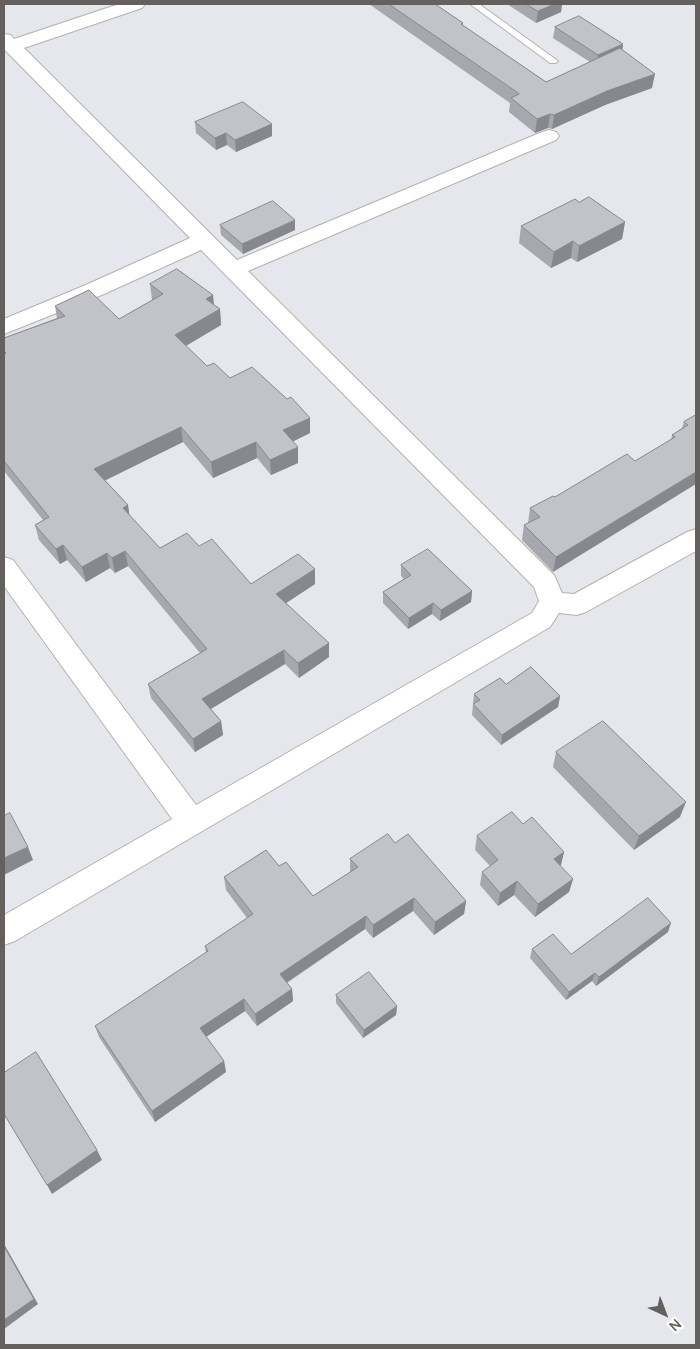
<!DOCTYPE html>
<style>
body{margin:0}
#map{position:relative;width:700px;height:1349px;overflow:hidden;background:#e5e7ed;font-family:Manrope,sans-serif}
canvas{display:block}
.frame{position:absolute;inset:0;border:5px solid #63605d;pointer-events:none}
.north{position:absolute;left:640px;top:1289px;width:50px;height:50px;-webkit-text-stroke:4px #fff;paint-order:stroke;rotate:137deg;font-size:14px;font-weight:700;line-height:20px;text-align:center;color:#63605d}
.north::after{content:'';display:block;margin:auto;width:18px;height:22px;background:#63605d;clip-path:polygon(50% 0,100% 100%,50% 72%,0 100%)}
</style>
<div id="map">
<canvas width="700" height="1349"></canvas>
<div class="frame"></div>
<div class="north">N</div>
</div>
<script>
const g = document.querySelector('canvas').getContext('2d');
g.lineJoin = 'round';
function trace(path, color, width, dash) {
  g.strokeStyle = color;
  g.lineWidth = width;
  g.lineCap = dash ? 'butt' : 'round';
  g.setLineDash(dash || []);
  g.stroke(path);
}
function paint(path, color) {
  g.fillStyle = color;
  g.fill(path, 'evenodd');
}
const lane = new Path2D(`
 M470,4H479L558,61L556,63H550Z`);
const street = new Path2D(`
 M119,4H145L142,8L24,48L237,260L542,132L549,130L556,132L559,136L556,140L248,271L554,575L562,593L574,594L687,532L696,529V551L586,612L577,615L559,613L550,627L15,941L4,945V915L172,819L4,586V557L13,560L196,805L532,613L539,601L534,587L201,250L104,294L4,334V319L88,284L190,238L4,49V34L11,35L14,39Z`);
const wall = new Path2D(`
 M369,4H435L463,23V26L546,82L590,62L553,38L555,27L623,44L622,50L652,88L605,105L552,129L548,128L535,133L509,112L510,103Z
 M507,4H562L561,12L536,23Z
 M195,122L272,124V136L236,152L227,145L216,150L196,133Z
 M579,202L625,222L622,239L577,262L571,258L551,268L519,243L521,226Z
 M220,225L295,230L243,254L221,235Z
 M150,284L213,295L214,305L220,309L221,325L186,346L207,366L230,378L310,433L293,441L298,463L271,475L257,458L213,478L183,442L105,480L128,505L129,515L160,548L199,546L251,584L315,569V584L286,603L329,657L299,678L285,664L211,709L221,721L223,735L195,752L151,698L148,684L200,653L128,566L115,573L110,568L86,582L67,560L60,564L39,540L35,525L43,520L4,471V338L57,318L55,306L119,319L152,300Z
 M696,415L553,572L522,540L524,525L528,523L530,508L635,461L671,440L672,435L682,428L684,422Z
 M401,565L472,591L471,602L440,621L432,614L408,629L383,603V592L404,579L401,576Z
 M506,684L560,696L558,707L501,745L472,715L474,694Z
 M556,752L680,817L634,850L553,767Z
 M523,824L564,852L560,866L573,879L569,892L535,917L514,895L498,906L480,885L482,872L490,866L475,850L477,836Z
 M395,843L466,901L464,914L434,935L413,911L373,938L365,929L287,983L292,989L293,1001L257,1026L245,1011L206,1037L224,1061L226,1072L155,1122L99,1037L95,1026L206,953L205,946L247,918L226,890L224,877L279,866L313,896L350,872V859Z
 M668,932L596,986L592,981L566,1000L530,958L532,949L571,954Z
 M336,995L397,1006L396,1015L363,1038L336,1003Z`);
const shadedWall = new Path2D(`
 M555,4H562L561,12L536,23L538,11Z
 M623,44L622,55L596,67L598,55Z
 M655,74L652,88L605,105L552,129L554,115L607,91Z
 M550,114L548,128L535,133L537,119Z
 M272,124V136L236,152L235,140Z
 M226,133L227,145L216,150L215,138Z
 M295,220V230L243,254L242,244Z
 M625,222L622,239L577,262L579,246Z
 M573,241L571,258L551,268L554,252Z
 M213,295L214,310L206,299Z
 M220,309L221,325L177,351L175,335Z
 M310,418V433L284,446L283,430Z
 M181,427L183,442L98,484L94,469Z
 M256,442L257,458L213,478L211,462Z
 M298,447V463L271,475L270,460Z
 M696,472V484L553,572L556,557Z
 M128,505L130,520L123,508Z
 M63,545L67,560L60,564L56,549Z
 M125,551L128,566L115,573L112,558Z
 M107,553L110,568L86,582L82,567Z
 M315,569V584L277,609L276,594Z
 M472,591L471,602L440,621L441,610Z
 M433,603L432,614L408,629L409,618Z
 M329,643V657L299,678L298,663Z
 M284,650L285,664L204,713L202,699Z
 M560,696L558,707L501,745L502,735Z
 M221,721L223,735L195,752L193,739Z
 M686,802L680,817L634,850L639,836Z
 M28,847L33,860L4,875V858Z
 M564,852L561,865L550,873L554,859Z
 M573,879L569,892L535,917L538,904Z
 M517,881L514,895L498,906L500,893Z
 M414,898L413,911L373,938V925Z
 M466,901L464,914L434,935L435,922Z
 M366,916L365,929L281,986L280,974Z
 M671,923L668,932L596,986L599,977Z
 M595,973L592,981L566,1000L569,992Z
 M292,989L293,1001L257,1026L255,1014Z
 M244,999L245,1011L203,1039L200,1028Z
 M397,1006L396,1015L363,1038L364,1030Z
 M224,1061L226,1072L155,1122L152,1111Z
 M97,1150L102,1160L52,1194L47,1185Z
 M4,1244L38,1304L4,1329Z`);
const building = new Path2D(`
 M389,4H435L463,23L461,24L546,82L620,48L655,74L607,91L554,115L550,114L537,119L511,98L519,94Z
 M526,4H555L538,11Z
 M579,16L623,44L598,55L555,27Z
 M243,102L272,124L235,140L226,133L215,138L195,122Z
 M589,197L625,222L579,246L573,241L554,252L521,226L575,199L579,202Z
 M273,201L295,220L242,244L220,225Z
 M177,269L213,295L206,299L220,309L175,335L207,366L214,363L230,378L252,367L287,399L291,397L310,418L283,430L298,447L270,460L256,442L211,462L181,427L94,469L128,505L123,508L160,548L187,533L199,546L212,539L251,584L298,554L315,569L276,594L329,643L298,663L284,650L202,699L221,721L193,739L148,684L207,649L125,551L112,558L107,553L82,567L63,545L56,549L35,525L49,517L4,461V354L6,353L4,351V338L65,316L55,306L89,290L119,319L163,294L150,284Z
 M696,415V472L556,557L524,525L540,517L530,508L553,496L555,497L627,454L635,461L675,437L672,435L688,425L684,422Z
 M428,549L472,591L441,610L433,603L409,618L383,592L411,575L401,565Z
 M531,667L560,696L502,735L473,704L480,700L474,694L500,678L506,684Z
 M603,721L686,802L639,836L556,752Z
 M512,812L523,824L532,817L564,852L554,859L573,879L538,904L517,881L500,893L482,872L498,860L477,836Z
 M10,813L28,847L4,858V816Z
 M388,834L395,843L408,834L466,901L435,922L414,898L373,925L366,916L280,974L292,989L255,1014L244,999L200,1028L224,1061L152,1111L95,1026L208,951L205,946L253,914L224,877L266,850L279,866L286,862L313,896L358,867L350,859Z
 M648,898L671,923L599,977L595,973L569,992L532,949L553,934L571,954Z
 M369,972L397,1006L364,1030L336,995Z
 M36,1052L97,1150L47,1185L4,1114V1073Z
 M4,1246L34,1299L4,1320Z`);
trace(lane, '#b3b1ae', 2);
trace(street, '#b3b1ae', 2);
paint(lane, '#fff');
paint(street, '#fff');
paint(wall, '#a6a8ad');
paint(shadedWall, '#87888d');
paint(building, '#c1c3c9');
trace(building, '#87888d', 1);
</script>
